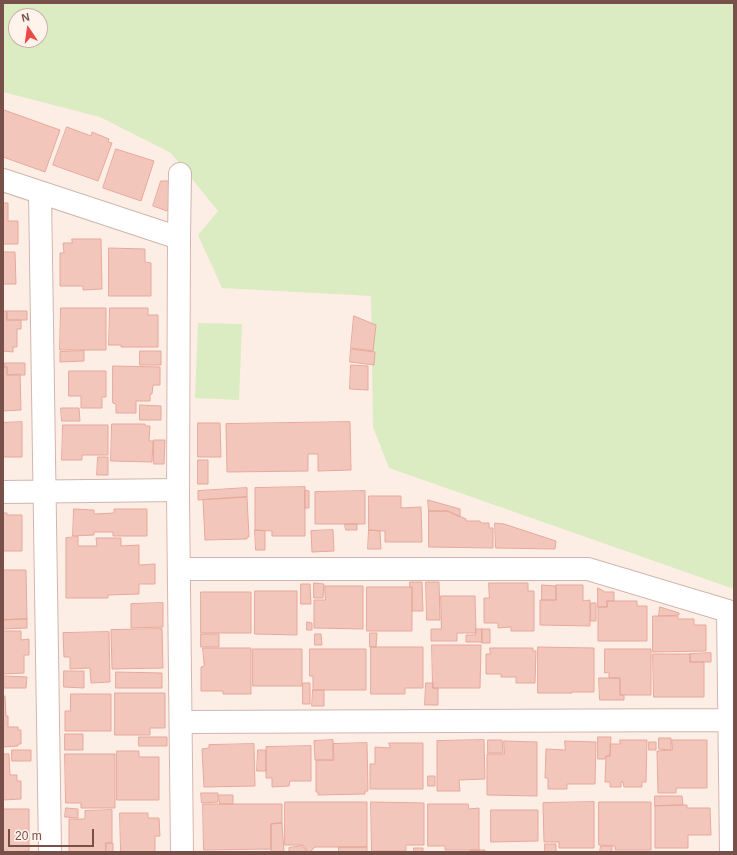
<!DOCTYPE html>
<style>
body{margin:0}
#map{position:relative;width:737px;height:855px;overflow:hidden;background:#fdeee5;font-family:Arial,sans-serif}
canvas{display:block}
.frame{position:absolute;inset:0;border:4px solid #775049;pointer-events:none}
.north{position:absolute;left:8px;top:8px;width:40px;height:40px;box-sizing:border-box;background:#fff3ec;border:1px solid #c9b2ab;border-radius:50%;rotate:347deg;font-size:11px;font-weight:700;line-height:16px;text-align:center;color:#775049}
.north::after{content:'';display:block;margin:auto;width:14px;height:18px;background:#eb4946;clip-path:polygon(50% 0,100% 100%,50% 72%,0 100%)}
.scale{position:absolute;left:8px;top:829px;width:86px;height:18px;box-sizing:border-box;border:2px solid #775049;border-top:0;padding-left:5px;font-size:12px;line-height:14px;white-space:nowrap;color:#775049;-webkit-text-stroke:3px #fff3ec;paint-order:stroke}
</style>
<div id="map">
<canvas width="737" height="855"></canvas>
<div class="frame"></div>
<div class="north">N</div>
<div class="scale">20 m</div>
</div>
<script>
const g = document.querySelector('canvas').getContext('2d');
g.lineJoin = 'round';
function paint(path, color) {
  g.fillStyle = color;
  g.fill(path, 'evenodd');
}
function trace(path, color, width, dash) {
  g.strokeStyle = color;
  g.lineWidth = width;
  g.lineCap = dash ? 'butt' : 'round';
  g.setLineDash(dash || []);
  g.stroke(path);
}
const green = new Path2D(`
 M3,3H734V589L389,468L373,427L371,296L222,288L198,235L218,211L171,153L100,117L3,92ZM16,16H40V40H16Z
 M198,323L242,324L239,400L195,398Z`);
const building = new Path2D(`
 M4,110L60,130L45,172L3,157V114Z
 M67,127L91,136L92,132L109,139L108,142L112,143L98,181L53,165Z
 M116,149L154,161L141,201L103,188Z
 M161,181H170L171,199L167,211L153,206Z
 M3,203H8V221H18V244H3Z
 M72,239H101L102,289L83,290V286H60V253H64L63,243H72Z
 M109,248L145,249V262L151,263V296H109Z
 M3,252H15L16,284H3V296Z
 M61,308H106V350H60Z
 M110,308H148V315H158V347H121V345H109Z
 M3,311H7V320H21V329H17V347H13V352L3,351Z
 M7,311H27V320H7Z
 M354,316L376,325L373,351L351,348Z
 M351,349L375,352L374,365L350,362Z
 M84,351V361L60,362V352Z
 M140,351H161V365H140Z
 M5,363H25V375H7V367H5Z
 M351,365L368,366V390L350,389Z
 M113,366L160,367V385H153L152,394H150V401H136V413H116V404L113,403Z
 M3,367H7V375L20,374L21,410L3,411Z
 M69,371H106V397H102V408H81V396H69Z
 M140,405L161,406V420H140Z
 M61,408H79L80,421H62Z
 M22,422V457H3V423Z
 M350,422L351,470L318,471V454H308V471L227,472L226,424Z
 M198,423H220L221,457H198Z
 M112,424H145L146,426H150L149,441H153L152,462L111,461Z
 M63,425H108V455H82V460H62Z
 M154,440H165L164,464H154Z
 M98,457H108V475H97Z
 M198,460H208V484H198Z
 M305,487V536H272V531L255,530V488Z
 M247,488V497L198,500V491Z
 M305,490L309,491V508H305Z
 M365,491V524H315V492Z
 M369,496H401V508L421,507L422,542H385V531L369,530Z
 M247,497L249,537H247V539L205,540L203,500Z
 M428,500L460,509V517L447,511H429Z
 M74,509L94,510V514L114,513V509H147V536H113V532H94V535L73,536Z
 M429,511H448L466,519V521H480L481,523H489V528H493V548L429,547Z
 M3,513H7V515H22V551H3V553Z
 M495,523L504,524L556,541L555,549L496,548Z
 M345,524H357V530H346Z
 M255,530L265,531V550H256Z
 M333,530L334,551L312,552L311,531Z
 M369,530L380,531L381,549H368Z
 M78,537V546H97L96,538H121V546L139,545V565L155,564V584H139V594L108,595V598H66V538Z
 M3,570H26L27,619L3,620Z
 M410,582H422L423,611H412V587H410Z
 M426,582H439L440,620H427Z
 M314,583L324,584L323,598H314Z
 M489,583H528V591H534V631H511V627L498,628V623H484V598H489Z
 M301,584H310L311,604H301Z
 M542,585L556,586V600H542Z
 M556,585H583V601L590,600V626L540,625V600H556Z
 M325,586H363V629L314,628V600H325Z
 M367,587H412V631H367Z
 M598,588L605,592H614V601H607V607H598Z
 M255,591H297V635L255,634Z
 M201,592H251V633H201Z
 M441,596H475L476,633H457V641H431V629H441Z
 M607,601H637V606H647V641H598V607H607Z
 M163,603V627L131,628V604Z
 M591,603H596V621H591Z
 M660,607L679,613V615L659,616Z
 M653,616H678V619H694V625H706V651L653,652Z
 M27,619V628L3,629V620Z
 M307,622L312,623V630H307Z
 M162,629L163,668L112,669L111,630Z
 M476,629H482V642H466V635H475Z
 M482,629H490V643H482Z
 M3,631H21V640L29,639V655H24V673L3,674Z
 M109,632L110,682L91,683L90,668L70,669V657H64L63,633Z
 M370,633H377L376,647H370Z
 M201,634H219V647H201Z
 M315,634H321L322,645H315Z
 M432,645H481L480,688H433Z
 M371,647H423V688H405V694H371Z
 M538,647L594,648V692H572V693H538Z
 M203,648H251V694H223V691H201V667L204,666Z
 M490,648H533V651H536L535,683H516V677H501V674H486V654H490Z
 M253,649H302V686H253Z
 M310,649H366V690H313V676H310Z
 M605,649H651V695H620V678H609V672L605,673Z
 M711,653V662H690V654Z
 M653,654H690V662H704V697H654Z
 M64,671H84V688L64,687Z
 M116,672L162,673V688H116Z
 M4,676L27,677L26,688H4Z
 M599,678H620V695H624V700H600Z
 M303,683H310V704H303Z
 M426,683H433V688H438V705H425Z
 M313,690H324V706H312Z
 M115,693H165V728H150V735H115Z
 M71,694H111V731H65V711H70Z
 M3,696H5L6,716H8V727H18V730H21V744H18V746L3,747Z
 M65,734H83V750H65Z
 M139,737H167V746H139Z
 M598,737H611L610,756H606L605,759H598Z
 M659,738H671V750L659,749Z
 M333,740V760H315L314,741Z
 M484,740L485,779L459,780L460,791H437V741Z
 M488,740H502L503,753H488Z
 M620,740H647L646,782H642V787H624L623,782H621V787H610V782H605L606,756H610V744H620Z
 M672,740H707V788H676V793H658L657,751L672,750Z
 M504,741L537,742V796L487,795V754H504Z
 M565,741L596,742L595,784H567V789H548V778H545L546,749L565,750Z
 M649,742H656V750H649Z
 M367,743L368,791H365V794L318,795V792H316V760H334L333,744Z
 M389,743H423V789H370V764H375V747L390,748Z
 M254,744L255,786L204,787L202,749L209,748V745Z
 M311,746V781H290L289,786L272,787V778H266V747Z
 M12,750H31V761H12Z
 M258,750H266V771H257Z
 M117,751H139V757H159V800H117Z
 M3,754H9L10,775H17V781H21V799L3,800Z
 M65,754H115V808H81V803H66Z
 M428,776H435V786H428Z
 M201,793H218V802L202,803Z
 M219,795H233V804H220Z
 M655,796H682L683,805L655,806Z
 M285,802H367V847H315L310,852H308L303,845H285Z
 M371,802L424,803V845H406V851H372Z
 M594,802V848H559V842H544L543,803Z
 M599,802H651V850H615V846L599,845Z
 M203,804H282V823L271,824V849L204,850Z
 M428,804H468L469,809L479,808V850H445V846H428Z
 M683,805H687V808H710L711,835H688V848H655V806Z
 M66,808L78,809V818L65,817Z
 M3,809H29V851L7,852V850H3Z
 M112,810V843H106V852H69V819H85V811Z
 M491,810H538V841L491,842Z
 M120,813H148V818H159L160,836H155V852H121Z
 M282,823L284,852H271V824Z
 M106,843H113V852H106Z
 M545,844H556V852H545Z
 M302,846L307,852H289V848Z
 M601,846H612V852H600Z
 M339,847H367V852H339Z
 M414,848H423V852H414Z
 M470,850H485V852H470Z`);
const street = new Path2D(`
 M3,180L179,238L180,174
 M40,193L50,852
 M3,492L178,490
 M179,569H588L728,611L731,852
 M181,722L734,720`);
const secondary = new Path2D(`
 M179,238L178,497L182,852`);
paint(green, '#dbebc2');
paint(building, '#f3c6bb');
trace(building, '#e7a89b', 1);
trace(street, '#d1b6ad', 24);
trace(secondary, '#d7b6ac', 24);
trace(street, '#fff', 22);
trace(secondary, '#fff', 22);
</script>
